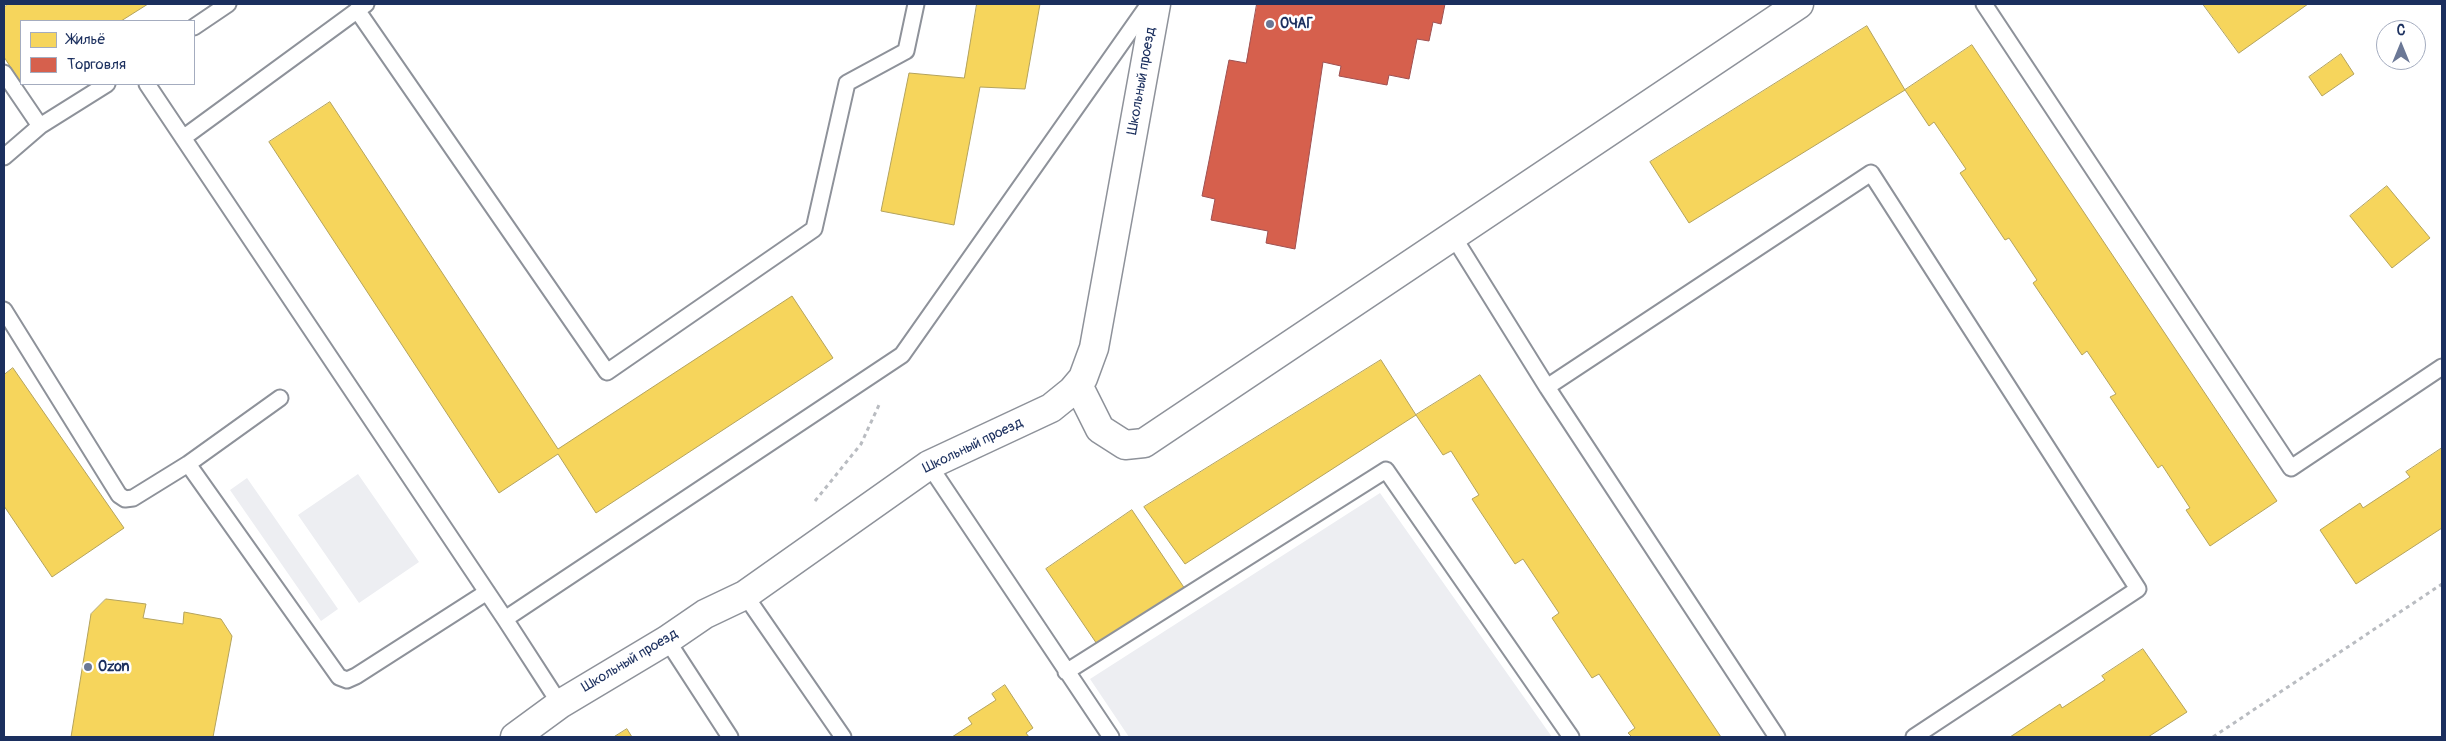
<!DOCTYPE html>
<meta charset="utf-8">
<style>
body{margin:0}
#map{position:relative;width:2446px;height:741px;overflow:hidden;background:#fff;font-family:Pangolin,sans-serif}
canvas{display:block}
.frame{position:absolute;inset:0;border:5px solid #1b2f5e;pointer-events:none}
.legend{position:absolute;left:20px;top:20px;width:175px;height:65px;box-sizing:border-box;background:#fff;border:1px solid #a4acbf;margin:0;padding:6px 9px;list-style:none;font-size:15px;color:#1b2f5e}
.legend li{display:flex;align-items:center;gap:10px;height:25px}
.legend b{width:25px;border:1px solid #a4acbf}
.north{position:absolute;left:2376px;top:20px;width:50px;height:50px;box-sizing:border-box;background:#fff;border:1px solid #a4acbf;border-radius:50%;rotate:0deg;font-size:14px;font-weight:700;line-height:20px;text-align:center;color:#1b2f5e}
.north::after{content:'';display:block;margin:auto;width:18px;height:22px;background:#6b7896;clip-path:polygon(50% 0,100% 100%,50% 72%,0 100%)}
</style>
<div id="map">
<canvas width="2446" height="741"></canvas>
<div class="frame"></div>
<ul class="legend">
<li><b style="height:14px;background:#f6d55c"></b>Жильё</li>
<li><b style="height:14px;background:#d6604d"></b>Торговля</li>
</ul>
<div class="north">С</div>
</div>
<script>
const g = document.querySelector('canvas').getContext('2d');
g.lineJoin = 'round';
function paint(path, color) {
  g.fillStyle = color;
  g.fill(path, 'evenodd');
}
function trace(path, color, width, dash) {
  g.strokeStyle = color;
  g.lineWidth = width;
  g.lineCap = dash ? 'butt' : 'round';
  g.setLineDash(dash || []);
  g.stroke(path);
}
function drawText(font, color, halo, rows, align = 'center') {
  g.font = font + ' Pangolin,sans-serif';
  g.lineWidth = 5;
  g.setLineDash([]);
  g.textBaseline = 'middle';
  g.strokeStyle = halo;
  g.fillStyle = color;
  for (const [text, x, y, turn = 0] of rows) {
    g.save();
    g.translate(x, y);
    g.rotate((+turn || 0) * Math.PI / 180);
    g.textAlign = isNaN(turn) ? turn : align;
    if (halo) g.strokeText(text, 0, 0);
    g.fillText(text, 0, 0);
    g.restore();
  }
}
const green = new Path2D(`
 M358,474L419,562L359,603L298,515Z
 M247,478L338,609L321,621L230,490Z
 M1380,493L1552,737H1129L1090,679Z`);
const homes = new Path2D(`
 M8,4H148L121,21H21V83L4,57V8Z
 M977,4H1040L1025,89L980,87L954,225L881,211L909,73L964,78Z
 M2203,4H2308L2239,53Z
 M1867,26L1905,90L1689,223L1650,162Z
 M1972,45L2277,501L2210,546L2186,510L2190,508L2162,465L2158,468L2110,397L2116,394L2087,351L2082,355L2033,283L2037,280L2009,238L2005,240L1960,173L1966,169L1934,122L1929,126L1905,90Z
 M2341,54L2354,74L2322,96L2309,77Z
 M330,102L558,449L792,296L833,358L596,513L558,454L499,493L269,142Z
 M2387,186L2430,238L2392,268L2350,216Z
 M1381,360L1416,415L1185,564L1144,507Z
 M13,368L124,528L52,577L4,506V375Z
 M1480,375L1721,737H1632L1628,733L1635,728L1599,674L1592,678L1552,618L1559,613L1523,559L1515,564L1472,499L1479,495L1451,451L1443,455L1416,415Z
 M2442,448V528L2356,584L2320,530L2360,503L2363,508L2410,477L2406,472Z
 M1132,510L1185,589L1099,647L1046,569Z
 M106,599L146,604L143,618L183,624L184,612L221,619L232,636L213,737H71L91,614Z
 M2143,649L2187,712L2148,737H2010L2060,704L2062,708L2105,680L2102,676Z
 M1005,685L1033,728L1026,733L1029,737H952L972,724L968,718L996,700L992,694Z
 M627,729L632,737H614Z`);
const shops = new Path2D(`
 M1257,4H1445L1441,24L1433,22L1429,41L1417,39L1409,79L1389,75L1387,85L1339,76L1341,66L1323,62L1295,249L1266,243L1268,231L1211,220L1215,199L1202,196L1229,60L1246,63Z`);
const path = new Path2D(`
 M815,501L861,444L879,405
 M2213,737L2442,584`);
const lane = new Path2D(`
 M1984,4L2291,468L2442,367
 M357,10L607,372L814,229L847,83L906,51L916,4
 M194,27L228,4
 M4,73L40,126L107,84
 M147,84L505,619L560,704
 M183,138L366,4
 M4,157L40,126
 M1453,236L1547,387L1777,737
 M4,310L119,495L125,499L133,498L188,464L339,677L347,680L356,676L487,592
 M1547,387L1871,173L2138,589L1914,737
 M188,464L280,398
 M929,465L1111,737
 M745,595L843,737
 M505,619L902,355L1149,4
 M667,640L730,737
 M1066,672L1386,470L1571,737`);
const street = new Path2D(`
 M1078,385L1100,429L1125,445L1144,443L1799,4
 M515,737L560,704L667,640L705,614L745,595L929,465L1051,408L1072,391L1083,378L1094,348L1156,4`);
const markers = [
 [1270,24,5,"#6b7896"],
 [88,667,5,"#6b7896"]
];
const poiNames = [
 ["ОЧАГ",1280,24],
 ["Ozon",98,667]
];
const streetNames = [
 ["Школьный проезд",1142,81,-80],
 ["Школьный проезд",973,446,-26],
 ["Школьный проезд",630,661,-31]
];
paint(green, '#edeef2');
paint(homes, '#f6d55c');
trace(homes, '#b4a35d', 1);
paint(shops, '#d6604d');
trace(shops, '#9e5152', 1);
trace(lane, '#8e929a', 19);
trace(street, '#8e929a', 31);
trace(path, '#b9bcc1', 3, [4, 4]);
trace(lane, '#fff', 15);
trace(street, '#fff', 28);
for (const [x, y, r, color] of markers) {
  const dot = new Path2D();
  dot.arc(x, y, r, 0, 2 * Math.PI);
  g.fillStyle = color;
  g.fill(dot);
  trace(dot, '#fff', 2);
}
drawText('bold 14px', '#1b2f5e', '#fff', poiNames, 'left');
drawText('14px', '#1b2f5e', '#fff', streetNames);
</script>
